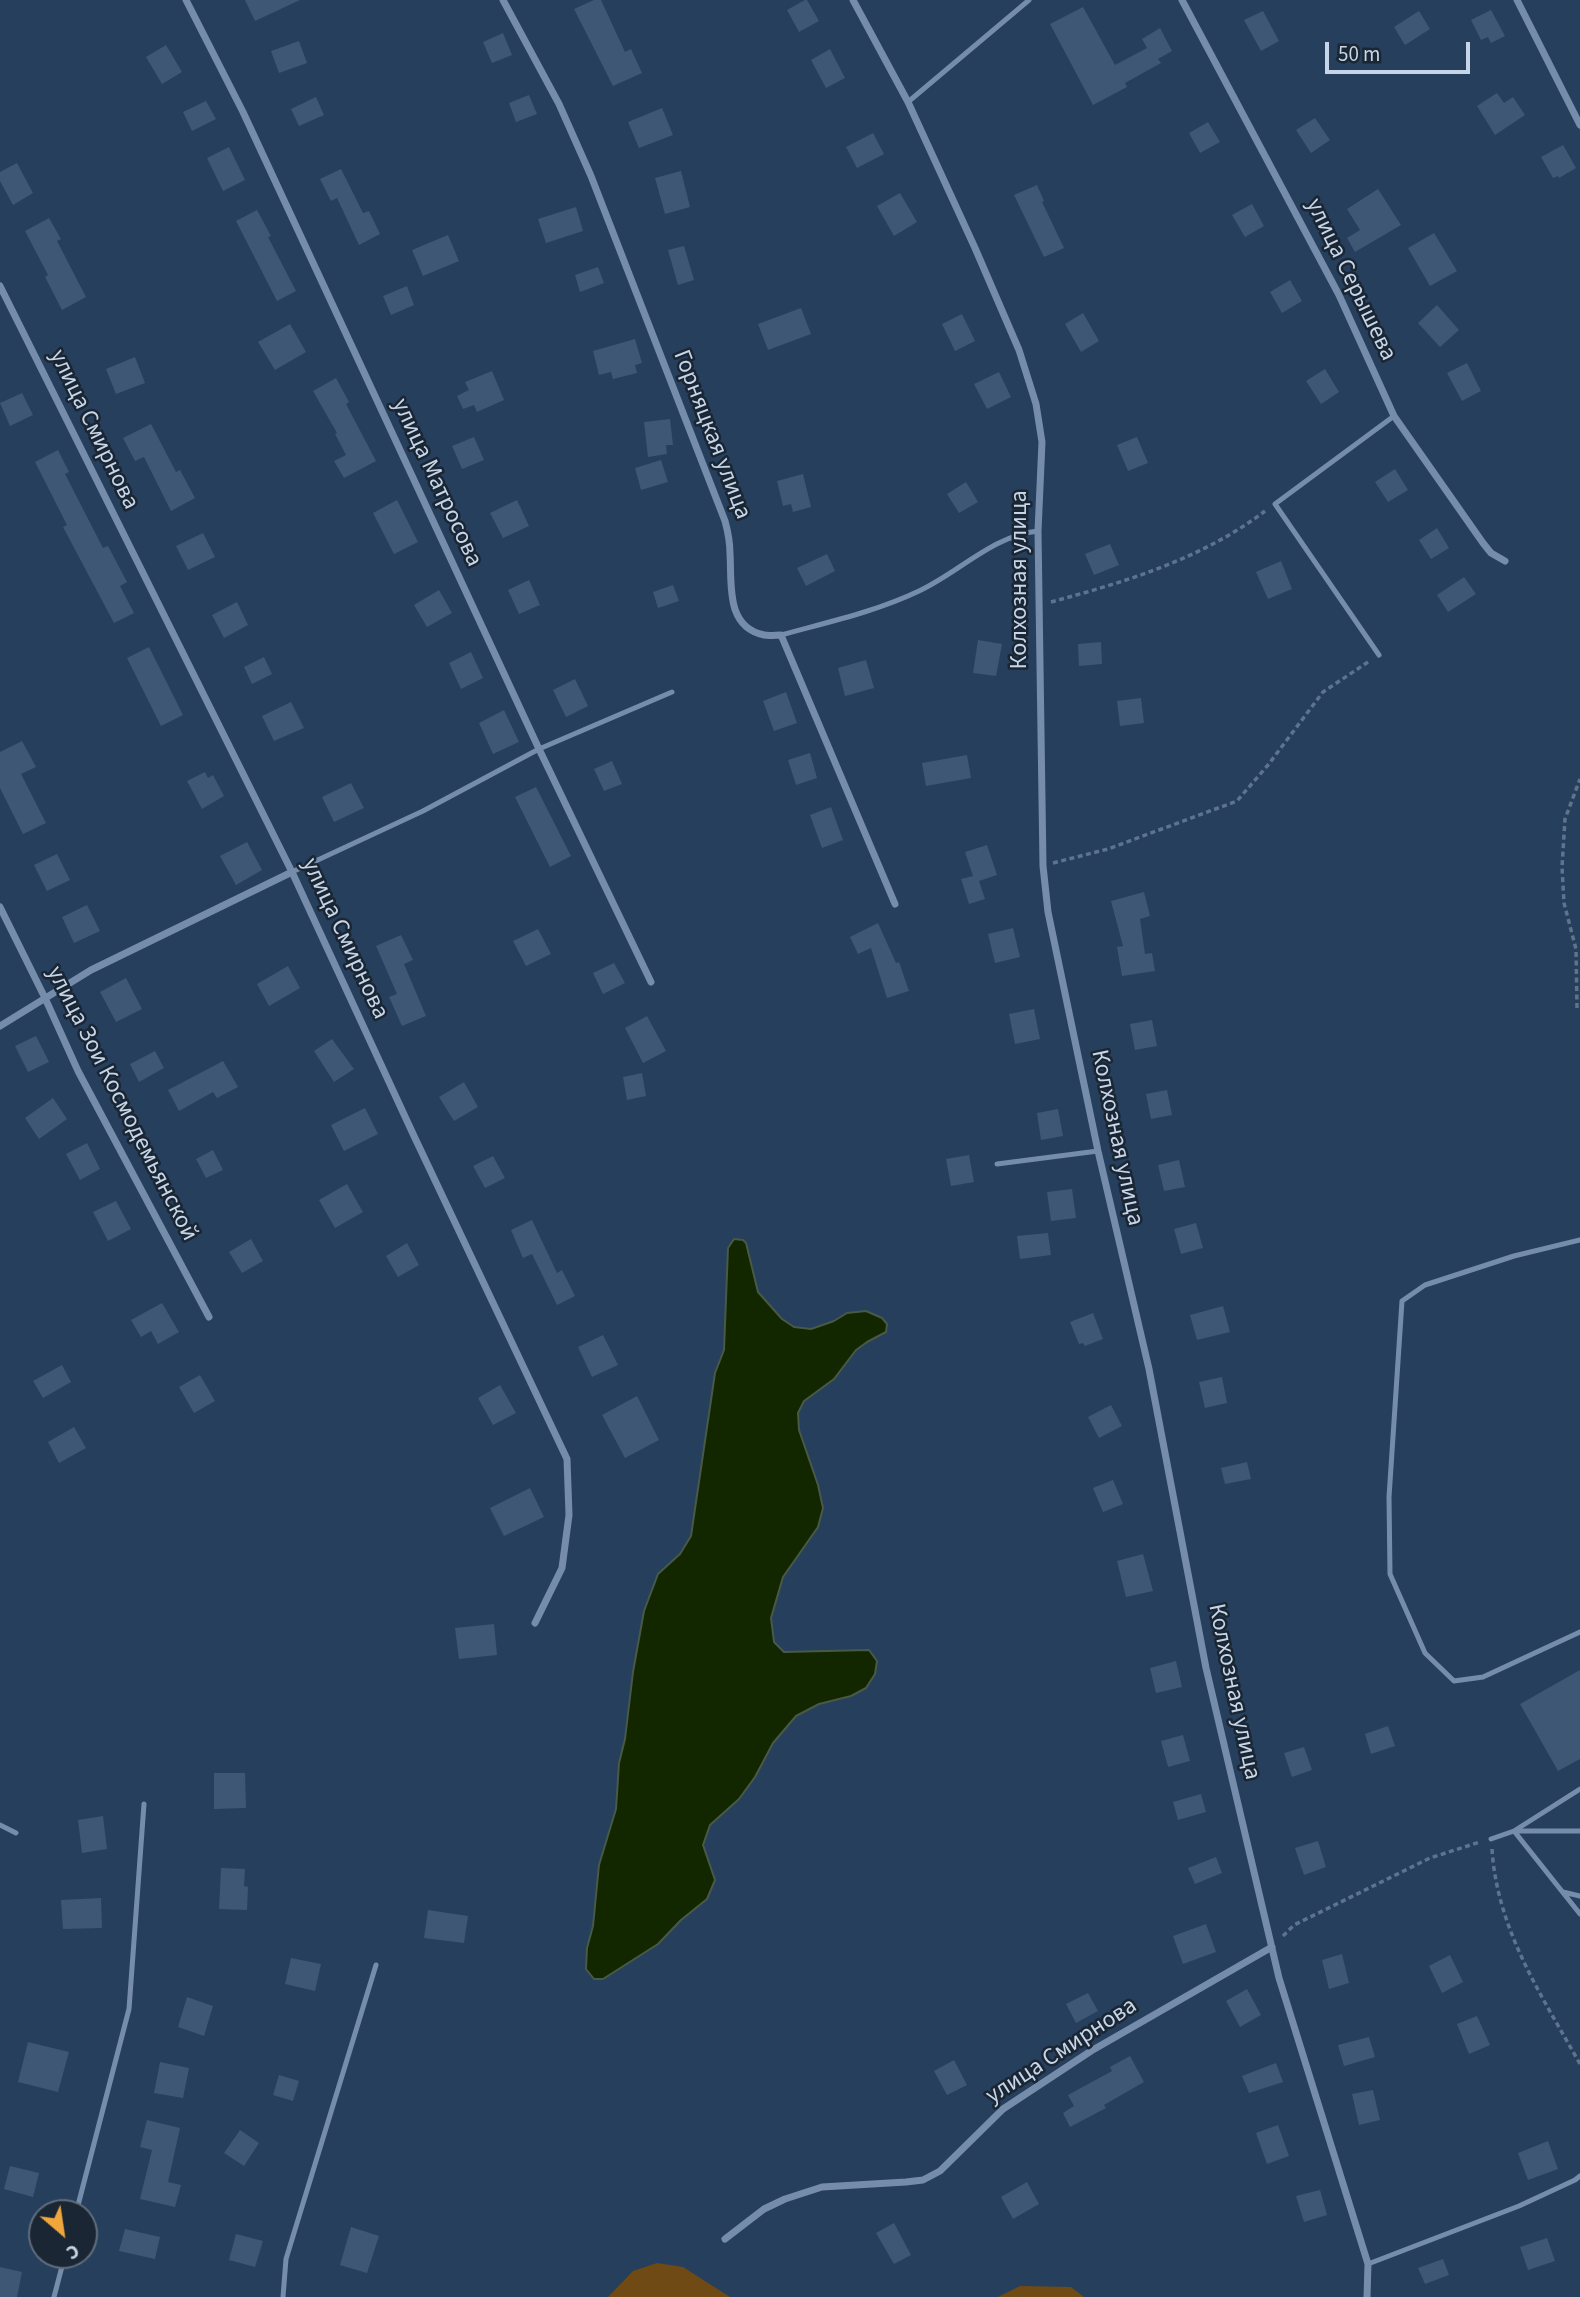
<!DOCTYPE html>
<meta charset="utf-8">
<style>
body{margin:0}
#map{position:relative;width:1580px;height:2297px;overflow:hidden;background:#263f5c;font-family:"Source Sans 3",sans-serif}
canvas{display:block}
.north{position:absolute;left:28px;top:2199px;width:70px;height:70px;box-sizing:border-box;background:#1a2633;border:2px solid #5f6c7b;border-radius:50%;rotate:151deg;font-size:19px;font-weight:700;line-height:28px;text-align:center;color:#c6d5e7}
.north::after{content:'';display:block;margin:auto;width:24px;height:32px;background:#efa73d;clip-path:polygon(50% 0,100% 100%,50% 72%,0 100%)}
.scale{position:absolute;left:1325px;top:42px;width:145px;height:32px;box-sizing:border-box;border:4px solid #c6d5e7;border-top:0;padding-left:9px;font-size:21px;line-height:24px;white-space:nowrap;color:#c6d5e7;-webkit-text-stroke:5px #1a2633;paint-order:stroke}
</style>
<div id="map">
<canvas width="1580" height="2297"></canvas>
<div class="north">С</div>
<div class="scale">50 m</div>
</div>
<script>
const g = document.querySelector('canvas').getContext('2d');
g.lineJoin = 'round';
function paint(path, color) {
  g.fillStyle = color;
  g.fill(path, 'evenodd');
}
function trace(path, color, width, dash) {
  g.strokeStyle = color;
  g.lineWidth = width;
  g.lineCap = dash ? 'butt' : 'round';
  g.setLineDash(dash || []);
  g.stroke(path);
}
function drawText(font, color, halo, rows, align = 'center') {
  g.font = font + ' "Source Sans 3",sans-serif';
  g.lineWidth = 5;
  g.setLineDash([]);
  g.textBaseline = 'middle';
  g.strokeStyle = halo;
  g.fillStyle = color;
  for (const [text, x, y, turn = 0] of rows) {
    g.save();
    g.translate(x, y);
    g.rotate((+turn || 0) * Math.PI / 180);
    g.textAlign = isNaN(turn) ? turn : align;
    if (halo) g.strokeText(text, 0, 0);
    g.fillText(text, 0, 0);
    g.restore();
  }
}
const green = new Path2D(`
 M657,2263L683,2267L730,2297H608L633,2271Z
 M1020,2286L1071,2287L1084,2297H998Z`);
const water = new Path2D(`
 M734,1239L743,1240L746,1243L758,1292L782,1319L794,1327L811,1329L834,1321L847,1313L866,1311L882,1318L887,1324L886,1332L867,1342L856,1350L834,1379L804,1401L798,1413L799,1430L818,1485L823,1508L818,1527L783,1577L771,1618L774,1642L784,1652L869,1650L877,1661L875,1674L866,1688L851,1696L819,1704L796,1716L773,1743L755,1777L739,1799L710,1825L703,1845L715,1880L707,1899L681,1920L658,1944L603,1979H594L586,1969L587,1948L593,1926L599,1865L616,1809L619,1763L625,1739L633,1672L644,1611L658,1574L680,1554L691,1536L715,1373L724,1350L728,1248Z`);
const building = new Path2D(`
 M245,0H300L255,21Z
 M594,0H601L625,52L631,49L642,73L613,86L574,9Z
 M805,0H807L819,21L799,32L787,10Z
 M1083,7L1115,65L1147,48L1142,39L1160,28L1172,51L1158,59L1161,63L1125,83L1127,87L1093,105L1050,24Z
 M1491,10L1505,36L1491,43L1488,37L1481,40L1471,20Z
 M1263,11L1279,41L1261,51L1244,20Z
 M1419,11L1430,29L1405,45L1394,27Z
 M503,33L512,55L492,63L483,42Z
 M299,41L307,63L279,73L271,51Z
 M166,45L182,72L162,84L146,57Z
 M830,49L845,78L826,88L811,60Z
 M1497,93L1504,103L1513,97L1525,115L1495,135L1477,106Z
 M529,95L537,114L516,122L509,103Z
 M316,97L324,115L299,126L291,109Z
 M206,101L216,119L192,131L183,112Z
 M662,108L673,135L639,148L628,122Z
 M1315,118L1330,140L1311,153L1296,130Z
 M1208,122L1220,142L1200,153L1189,133Z
 M873,133L884,154L857,168L846,147Z
 M1563,145L1576,168L1559,178L1558,176L1553,178L1541,157Z
 M229,147L245,180L223,191L207,158Z
 M17,163L33,193L13,205L0,181V172Z
 M341,169L363,213L369,211L380,234L359,245L337,198L331,201L320,179Z
 M681,171L690,207L665,214L655,178Z
 M1037,185L1044,201L1042,202L1064,248L1044,257L1014,195Z
 M1378,189L1401,225L1355,252L1347,238L1360,230L1347,209Z
 M900,193L917,222L894,236L877,206Z
 M1252,204L1264,226L1245,237L1232,215Z
 M576,207L583,231L546,243L538,219Z
 M257,210L271,236L268,237L296,291L277,301L236,221Z
 M49,218L61,239L57,241L86,297L62,310L45,277L48,275L25,231Z
 M1434,233L1457,271L1430,286L1408,248Z
 M448,235L459,261L423,276L412,250Z
 M684,246L694,280L678,285L668,250Z
 M598,267L604,283L580,292L575,275Z
 M1290,280L1302,301L1282,313L1270,292Z
 M407,286L414,305L391,315L383,296Z
 M1437,305L1459,330L1440,347L1418,323Z
 M801,308L811,334L768,350L758,324Z
 M1083,313L1099,341L1081,352L1065,324Z
 M962,314L975,341L955,351L942,324Z
 M290,324L306,352L275,370L258,342Z
 M635,339L642,363L635,365L637,373L613,379L611,372L599,375L593,351Z
 M135,357L145,383L116,394L106,369Z
 M1467,363L1481,391L1462,401L1447,373Z
 M1325,369L1339,392L1321,404L1306,381Z
 M492,371L504,400L477,412L474,405L463,409L457,396L469,390L465,382Z
 M999,372L1011,397L987,409L974,384Z
 M336,378L349,402L346,404L376,461L344,478L334,461L346,455L335,434L337,433L313,391Z
 M22,393L33,415L10,426L0,403Z
 M670,419L673,445H666L667,454L648,457L644,422Z
 M151,424L176,472L180,470L195,498L171,511L144,457L135,461L123,438Z
 M474,437L484,460L462,469L452,446Z
 M1137,437L1148,463L1128,471L1117,445Z
 M58,450L69,472L65,474L103,548L108,546L127,582L120,586L134,613L114,623L63,527L67,525L35,462Z
 M661,460L668,482L641,490L635,468Z
 M1395,469L1408,490L1388,502L1375,482Z
 M803,474L811,507L793,512L791,504L783,506L777,481Z
 M966,482L978,502L959,513L947,494Z
 M397,500L418,542L394,554L373,513Z
 M517,500L529,526L503,538L490,513Z
 M1437,528L1449,548L1431,559L1419,540Z
 M203,533L215,557L188,570L176,546Z
 M1110,544L1119,565L1094,575L1085,554Z
 M827,554L835,571L806,586L797,568Z
 M1281,561L1292,589L1268,599L1256,572Z
 M1464,577L1476,594L1448,612L1437,595Z
 M529,580L540,605L519,614L508,590Z
 M673,585L679,601L658,608L653,592Z
 M439,590L452,613L427,627L414,605Z
 M237,602L248,625L224,638L212,615Z
 M978,640L1002,644L996,676L973,673Z
 M1101,642L1102,664L1079,666L1078,644Z
 M149,647L183,715L161,726L127,658Z
 M471,652L483,678L461,689L449,663Z
 M264,657L272,674L252,684L244,667Z
 M866,660L874,688L845,696L838,668Z
 M575,679L588,706L566,717L553,690Z
 M786,692L797,723L774,731L763,701Z
 M1141,698L1144,723L1120,726L1117,701Z
 M291,702L304,728L274,741L262,716Z
 M504,710L519,742L493,754L479,723Z
 M22,741L36,767L21,774L46,823L23,834L0,788V752Z
 M810,753L817,778L796,785L788,760Z
 M967,755L971,778L926,786L922,763Z
 M612,761L622,784L604,791L594,769Z
 M205,772L208,778L213,775L224,796L202,809L187,781Z
 M351,783L364,808L334,822L322,797Z
 M536,787L571,856L550,867L515,797Z
 M831,807L843,840L822,848L810,815Z
 M247,842L262,870L236,885L220,856Z
 M987,845L997,875L979,881L985,899L969,904L961,879L973,876L965,852Z
 M57,854L70,880L47,891L34,865Z
 M1144,892L1150,916L1140,919L1145,954L1152,953L1155,971L1122,976L1117,947L1123,946L1111,901Z
 M87,905L100,931L74,943L62,917Z
 M878,923L896,963L899,962L909,991L887,998L871,948L858,954L850,937Z
 M1013,928L1020,957L995,963L988,934Z
 M538,929L551,954L526,966L513,941Z
 M401,935L413,960L404,964L426,1016L402,1026L389,997L397,994L376,946Z
 M614,963L625,983L603,994L593,973Z
 M288,966L300,988L269,1006L257,984Z
 M126,978L142,1009L116,1022L100,992Z
 M1034,1009L1040,1039L1015,1044L1009,1014Z
 M647,1016L666,1051L643,1063L625,1028Z
 M1152,1020L1157,1046L1135,1050L1130,1024Z
 M36,1036L49,1062L28,1072L15,1046Z
 M332,1039L354,1069L334,1082L314,1051Z
 M155,1051L164,1068L139,1082L130,1064Z
 M223,1061L238,1087L217,1098L213,1092L179,1111L168,1090Z
 M642,1073L646,1096L627,1100L623,1077Z
 M464,1082L478,1107L454,1121L439,1097Z
 M1167,1090L1172,1115L1151,1119L1146,1094Z
 M53,1098L67,1119L39,1139L25,1118Z
 M365,1108L378,1134L344,1151L331,1125Z
 M1058,1109L1063,1136L1041,1140L1037,1113Z
 M87,1143L100,1169L80,1180L66,1154Z
 M213,1150L223,1170L206,1178L196,1159Z
 M969,1155L974,1182L951,1186L946,1159Z
 M493,1156L505,1178L485,1188L473,1166Z
 M1179,1160L1185,1187L1164,1191L1158,1165Z
 M347,1184L363,1212L335,1228L319,1200Z
 M1072,1189L1076,1218L1051,1221L1047,1192Z
 M116,1201L131,1229L108,1241L93,1212Z
 M532,1220L557,1273L562,1270L575,1296L557,1305L532,1254L523,1258L511,1230Z
 M1196,1223L1203,1248L1181,1254L1174,1229Z
 M1048,1233L1051,1255L1020,1259L1017,1236Z
 M251,1239L263,1261L242,1273L229,1252Z
 M407,1243L419,1265L398,1277L386,1256Z
 M162,1303L179,1332L158,1344L151,1331L141,1337L131,1320Z
 M1223,1306L1230,1332L1197,1340L1190,1315Z
 M1093,1313L1103,1339L1085,1346L1083,1343L1079,1344L1070,1322Z
 M603,1335L618,1365L592,1377L578,1347Z
 M62,1365L71,1382L43,1398L33,1381Z
 M200,1375L215,1401L194,1413L179,1387Z
 M1222,1377L1227,1403L1205,1408L1199,1382Z
 M500,1385L516,1413L493,1425L478,1398Z
 M637,1396L659,1440L625,1458L602,1415Z
 M1111,1405L1122,1426L1099,1438L1088,1417Z
 M74,1427L86,1448L59,1463L48,1442Z
 M1247,1462L1251,1479L1225,1484L1221,1468Z
 M1113,1480L1123,1504L1103,1512L1093,1488Z
 M530,1488L544,1517L504,1536L490,1508Z
 M1143,1554L1153,1591L1126,1597L1117,1561Z
 M494,1624L497,1655L459,1659L455,1628Z
 M1176,1661L1182,1687L1156,1693L1150,1668Z
 M1580,1670V1759L1558,1771L1520,1704Z
 M1388,1726L1395,1746L1371,1754L1365,1734Z
 M1183,1735L1190,1761L1168,1767L1161,1741Z
 M1304,1747L1312,1770L1292,1777L1284,1753Z
 M214,1773H245L246,1808L214,1809Z
 M1201,1794L1206,1812L1178,1820L1173,1802Z
 M103,1816L107,1849L82,1853L78,1820Z
 M1318,1841L1326,1867L1304,1875L1295,1848Z
 M1216,1857L1222,1873L1195,1884L1188,1868Z
 M221,1868L245,1869L244,1886L248,1887L247,1910L219,1909Z
 M101,1898L102,1928L63,1929L61,1900Z
 M428,1910L468,1916L464,1943L424,1938Z
 M1206,1924L1216,1952L1183,1964L1173,1936Z
 M1342,1954L1349,1983L1329,1989L1322,1960Z
 M1450,1955L1463,1982L1442,1993L1429,1966Z
 M291,1958L321,1964L315,1991L285,1984Z
 M1247,1989L1261,2015L1240,2027L1226,2001Z
 M1088,1993L1098,2011L1076,2023L1066,2004Z
 M187,1997L213,2006L204,2036L178,2027Z
 M1477,2016L1490,2045L1469,2054L1457,2024Z
 M1369,2037L1375,2057L1344,2066L1338,2045Z
 M28,2042L69,2052L58,2092L18,2082Z
 M1130,2056L1144,2082L1104,2105L1106,2108L1070,2127L1063,2113L1074,2106L1068,2095L1112,2071L1110,2067Z
 M954,2060L967,2085L947,2095L934,2071Z
 M160,2062L189,2068L183,2098L154,2093Z
 M1276,2063L1283,2082L1249,2093L1242,2076Z
 M279,2075L299,2081L293,2101L273,2095Z
 M1373,2090L1380,2120L1359,2125L1352,2094Z
 M147,2120L180,2128L168,2182L181,2185L175,2207L140,2199L152,2150L140,2147Z
 M1278,2125L1289,2156L1267,2164L1256,2133Z
 M240,2130L259,2143L244,2166L224,2153Z
 M1548,2141L1558,2169L1528,2180L1518,2153Z
 M10,2166L39,2173L33,2197L4,2189Z
 M1027,2182L1039,2204L1013,2219L1001,2197Z
 M1320,2190L1327,2215L1304,2222L1296,2196Z
 M894,2223L911,2255L894,2264L876,2233Z
 M351,2227L379,2236L367,2273L340,2265Z
 M125,2229L160,2237L155,2259L119,2251Z
 M236,2234L263,2241L255,2267L229,2260Z
 M1547,2238L1555,2261L1528,2270L1520,2247Z
 M1443,2259L1449,2275L1425,2284L1418,2268Z
 M0,2267L22,2272L17,2297H0Z`);
const path = new Path2D(`
 M1051,602C1125,582 1202,559 1265,511
 M1053,863L1108,849L1237,801L1268,765L1323,692L1368,662
 M1577,1008L1576,949L1564,903L1562,867L1565,819L1580,779
 M1492,1849C1497,1930 1542,1996 1580,2064
 M1283,1936L1294,1925L1430,1858L1480,1842`);
const lane = new Path2D(`
 M908,102L1029,0
 M781,635C828,622 875,612 919,591C958,573 994,535 1038,531
 M1379,655L1275,504L1394,416
 M292,872L423,811L539,749L672,692
 M997,1164L1098,1151
 M1580,1240L1514,1256L1425,1285L1402,1301L1389,1497L1390,1574L1425,1653L1454,1681L1483,1677L1580,1632
 M1580,1789L1514,1831H1580
 M0,1825L16,1833
 M1491,1839L1514,1831L1580,1914
 M1563,1892L1580,1896
 M76,2213L129,2009L144,1804
 M1368,2264L1519,2206L1575,2180L1580,2176
 M54,2297L65,2255
 M283,2297L286,2259L376,1965`);
const street = new Path2D(`
 M186,0L243,112L539,749L651,982
 M503,0L559,104L591,176L725,521C728,532 730,543 730,554C732,583 725,627 764,635C769,636 776,635 781,635L895,904
 M853,0L908,102L975,248L1019,350L1036,404L1042,442L1038,531L1043,866L1048,912L1098,1151L1149,1369L1206,1668L1279,1978L1368,2264L1367,2297
 M1182,0L1339,295L1394,416L1483,543L1491,553L1505,561
 M1517,0L1580,125
 M0,286L292,872L414,1136L567,1459L569,1515L562,1568L535,1623
 M0,907L45,998L78,1071L209,1317
 M0,1026L91,970L292,872
 M725,2239L764,2209L785,2199L822,2187L906,2182L923,2180L940,2171L1003,2109L1091,2051L1272,1947`);
const streetNames = [
 ["улица Серышева",1350,280,64],
 ["улица Смирнова",93,430,64],
 ["Горняцкая улица",711,435,69],
 ["улица Матросова",436,483,65],
 ["Колхозная улица",1021,580,-90],
 ["улица Смирнова",344,939,65],
 ["улица Зои Космодемьянской",121,1104,63],
 ["Колхозная улица",1116,1138,78],
 ["Колхозная улица",1233,1692,78],
 ["улица Смирнова",1062,2052,-33]
];
paint(green, '#6f4a14');
paint(water, '#122600');
trace(water, '#485a45', 2);
paint(building, '#3d5775');
trace(path, '#5e738d', 3.5, [5, 3.5]);
trace(lane, '#758daa', 5);
trace(street, '#758daa', 7);
drawText('24px', '#c6d5e7', '#1a2633', streetNames);
</script>
